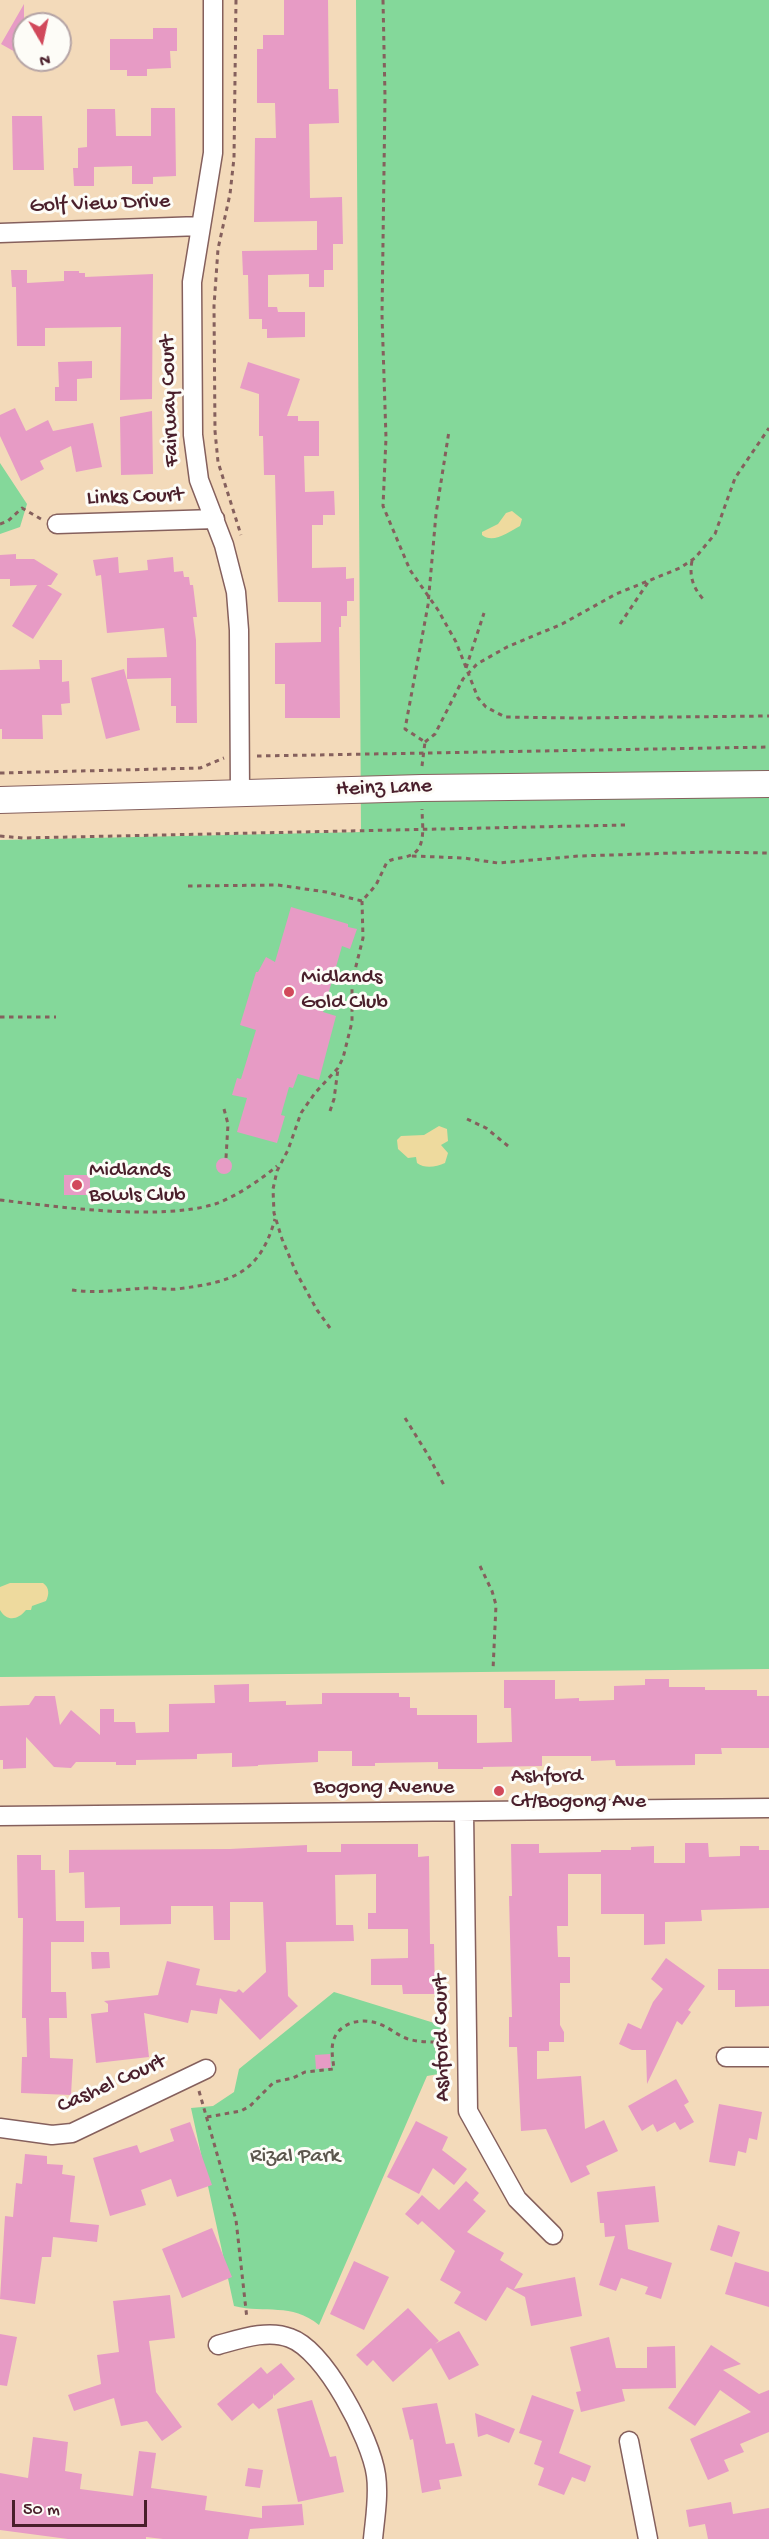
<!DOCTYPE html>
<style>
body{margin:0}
#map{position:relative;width:769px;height:2539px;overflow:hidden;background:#f3daba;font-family:"Gochi Hand",sans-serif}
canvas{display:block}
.north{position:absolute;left:12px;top:12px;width:60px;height:60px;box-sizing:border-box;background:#fdfcf7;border:2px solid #b5a4a5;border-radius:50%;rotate:171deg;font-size:16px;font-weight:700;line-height:24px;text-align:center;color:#4a1f2b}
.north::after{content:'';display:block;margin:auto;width:21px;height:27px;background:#d1495b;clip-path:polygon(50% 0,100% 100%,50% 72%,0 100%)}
.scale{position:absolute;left:12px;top:2500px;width:135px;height:27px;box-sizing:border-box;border:3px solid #4a1f2b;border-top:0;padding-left:8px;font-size:18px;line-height:21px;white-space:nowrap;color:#4a1f2b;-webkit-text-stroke:4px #fdfcf7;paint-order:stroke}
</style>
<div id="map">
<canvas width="769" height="2539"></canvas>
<div class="north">N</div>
<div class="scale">50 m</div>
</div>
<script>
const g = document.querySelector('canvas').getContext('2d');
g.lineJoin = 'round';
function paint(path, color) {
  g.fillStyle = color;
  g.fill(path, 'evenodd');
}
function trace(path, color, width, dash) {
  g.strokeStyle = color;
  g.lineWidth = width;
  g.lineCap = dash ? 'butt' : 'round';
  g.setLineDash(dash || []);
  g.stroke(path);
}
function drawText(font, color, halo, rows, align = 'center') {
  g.font = font + ' "Gochi Hand",sans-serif';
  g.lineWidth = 6;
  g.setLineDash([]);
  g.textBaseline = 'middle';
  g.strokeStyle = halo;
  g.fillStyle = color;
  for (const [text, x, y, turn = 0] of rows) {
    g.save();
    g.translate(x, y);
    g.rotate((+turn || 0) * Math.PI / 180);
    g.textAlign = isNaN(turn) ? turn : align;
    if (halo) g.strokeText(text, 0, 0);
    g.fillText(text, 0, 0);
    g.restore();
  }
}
const green = new Path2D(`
 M356,0H769V1669L0,1677V840L361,832Z
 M0,463L27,504L20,527L0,534Z
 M334,1992L444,2026V2073L427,2076L319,2325C291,2302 266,2314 234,2306L191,2108L213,2106L234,2092L239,2069Z`);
const sand = new Path2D(`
 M512,511L522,519L520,526C509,532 493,544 482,535V532L498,524L506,513Z
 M439,1126L447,1129L448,1141L441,1145L448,1153L445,1163C436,1167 425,1169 417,1163L416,1157L408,1158L398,1149L397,1140L401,1136L424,1135Z
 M10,1583H43C50,1588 49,1595 46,1601L32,1606L31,1610H26C18,1620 7,1622 0,1610V1587Z`);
const building = new Path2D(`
 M284,0H328L329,89H338L339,123L309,124L310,198L342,197L343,244H333V270H324V287H309V274L268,275V307H277L278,312H305V337L267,338V329H262V319H249L248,275H243L242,251L317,250V221L254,222L255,138H276L275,103H257V49H263V35H284Z
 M24,4V57L1,44Z
 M153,28H177V51H170L171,68L147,69V76H127V70H110V39H153Z
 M151,108H175L176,176L153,177V184H132V166L94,167V186H74L73,168H78V148L87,147V109H115L116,136H151Z
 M12,116H42L44,170H13Z
 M11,270H27V283L64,281V271H79V273H85V277L153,274L152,399L120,400L121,327L45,328V346H17L16,287H12Z
 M92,361V378L77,379V401H55V387H59L58,362Z
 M248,362L300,379L287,416H298V421H319V456H304L305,492L334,491L335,515H323V525H312V568L346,567V579L354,578V601H347V616H341V627H339L340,718H285V684H275V643L321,642V602H278L275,475H264L263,436H259V394L240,388Z
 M15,408L26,431L48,420L53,431L93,423L102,467L76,472L71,446L40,461L44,469L21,481L0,436V415Z
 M152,411L153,474L121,475L120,417Z
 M16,554V559H34L58,574L51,585H47L62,594L33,639L12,626L37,585L10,586V579H0V555Z
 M118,557L119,573L148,570L147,560L173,557L174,572L183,571L184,577H189L190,585H193L197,617H193L196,640L197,723H176V706H171V678L127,679V658L167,657L164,628L107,633L101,575L96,576L93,560Z
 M39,660H62V682L69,681L70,703L61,704L62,715H42L43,739H2V729H0V670L40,669Z
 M124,669L140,730L106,739L91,678Z
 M291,907L348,924V927L357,929L350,949L342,946L323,1012L336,1016L319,1080L298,1074L293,1088L289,1087L281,1115L285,1116L277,1143L237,1132L247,1098L232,1095L237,1078L241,1079L256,1030L240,1025L256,972H258L266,957L275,962Z
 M216 1166a8 8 0 1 1 16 0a8 8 0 1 1-16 0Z
 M64,1175H90V1195H64Z
 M645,1679H669V1687H705V1690H757V1696H769V1748H721L722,1754H695V1765L616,1766L615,1760L591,1761V1756H542V1766L483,1767V1769H438V1762L375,1763V1766H352V1751H318V1762L258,1765V1766L232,1767V1753L197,1754V1759L136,1760V1765H116V1762H76L71,1768L54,1767L26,1737V1768L3,1769V1760H0V1706L29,1705L35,1696H55L60,1725L71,1710L100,1735V1709H114V1722H135L136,1733L169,1732V1704L215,1703L214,1685L249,1684V1702L286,1701V1705L322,1704V1693H399V1697H410V1708H417V1715H477V1743L512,1742L511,1708H504V1680H555V1699L579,1698V1701L614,1700V1686L645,1685Z
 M685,1843H708L709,1857L740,1856V1846H759V1850H769V1908L701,1910L702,1921L665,1922V1944L644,1945V1914H601V1874H568V1926H557L558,1957H570V1983H560V2025L564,2032V2042H549V2051H537V2079L581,2076L585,2129L604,2120L618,2151L586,2166L590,2174L571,2183L546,2129L521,2131L517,2047H509V2017H512L509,1896H512L511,1844H539V1853L601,1852V1850H631V1847L654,1846V1863H685Z
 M341,1844H418V1857L429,1856L430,1944H434L435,1994H403L402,1985H371V1959L408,1958V1929H368V1913H376V1874L335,1875L336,1925H353L354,1941L286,1942L288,1996L298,2006L260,2040L220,1998L217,2014L191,2010L188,2023L144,2013L149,2057L96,2063L91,2014L108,2012V2004L104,2001L158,1995L167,1961L200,1969L196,1985L236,1992L239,1989L243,1993L266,1972L263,1902H230V1940H214L213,1906H171V1924L120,1925V1907L85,1908L84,1872L69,1873V1850L230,1849L307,1845V1852H341Z
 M17,1855H41V1870H55L56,1921H84V1942H51V1992H66L67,2018H49L50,2058L73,2059L71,2095L21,2093L22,2057H27L26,2018H22L23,1918H18Z
 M91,1952H109L110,1968L92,1969Z
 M666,1958L705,1986L688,2010L691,2012L682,2025L677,2021L647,2084L646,2050H632L619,2044L628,2023L641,2029L653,2002L663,1989L651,1979Z
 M718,1969H769V2006L735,2007V1990H718Z
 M330,2054L331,2068L316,2069L315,2055Z
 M676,2079L689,2102L684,2105L694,2122L680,2130L675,2122L657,2132L653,2124L642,2131L628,2106Z
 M719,2104L762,2112L757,2140L749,2138L746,2153L738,2151L735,2166L709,2162Z
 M416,2121L448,2137L442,2150L467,2169L454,2185L433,2168L419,2194L387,2177Z
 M190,2122L212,2185L177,2197L171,2179L141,2190L146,2205L110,2216L93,2158L137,2145L140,2153L174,2141L170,2129Z
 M25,2154L47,2156V2164L63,2165L62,2174L75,2176L70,2222L99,2225L97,2242L53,2237L51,2257H42L35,2304L0,2299L5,2216L13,2217L16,2183L22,2184Z
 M466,2181L479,2193L473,2200L486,2211L467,2232L504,2253L500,2260L523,2274L514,2289L575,2277L582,2316L531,2326L525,2297L507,2287L486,2321L454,2303L461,2292L440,2280L455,2251L422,2221L418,2225L405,2214L422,2195L439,2210Z
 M655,2186L659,2222L625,2225L628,2249L672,2263L661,2299L645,2294L648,2287L621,2278L616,2291L599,2285L615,2236L605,2237L604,2223H600L597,2192Z
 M718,2225L740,2232L732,2257L710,2250Z
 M212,2228L232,2277L182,2298L162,2249Z
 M354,2261L389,2277L364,2330L330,2314Z
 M735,2262L769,2272V2307L725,2294Z
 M170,2295L175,2338L149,2341L156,2392L182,2427L162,2441L147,2421L121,2426L114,2398L74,2411L68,2395L101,2384L97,2355L119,2352L113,2301Z
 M408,2308L439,2341L435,2344L459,2331L479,2365L449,2380L431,2348L393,2382L373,2360L367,2366L356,2355Z
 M0,2334L17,2337L7,2386L0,2385Z
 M609,2337L616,2368H647V2347L675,2346L676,2388L622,2389L625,2401L581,2412L576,2392L581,2391L570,2347Z
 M711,2345L741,2364L723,2370L759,2394L769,2390V2432L740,2444L744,2452L724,2460L729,2471L708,2480L690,2439L751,2412L720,2390L695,2426L668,2408Z
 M281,2363L295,2379L274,2396L273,2393V2398L259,2409L253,2403L232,2421L217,2404L261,2367L267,2374Z
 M532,2395L574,2410L559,2453L591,2466L585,2482L572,2477L564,2495L538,2485L544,2468L534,2464L542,2441L519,2433Z
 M312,2400L330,2457L336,2456L344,2492L298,2502L277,2409Z
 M437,2403L446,2444L454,2443L462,2476L439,2480L441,2489L422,2493L413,2439L410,2440L402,2408Z
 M475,2413L515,2429L509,2443L487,2434L478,2437Z
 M33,2437L68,2442L65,2471L82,2474L80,2489L133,2496L139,2451L156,2453L151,2488L207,2496L205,2510L262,2518V2506L302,2504L304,2525L250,2529L248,2539H163L146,2537V2539H68L0,2530V2473L28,2478Z
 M248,2468L263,2470L260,2488L245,2486Z
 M731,2502L733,2514L769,2508V2539H708L705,2524L689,2527L686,2510Z`);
const path = new Path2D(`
 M236,0L234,158L230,194L218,249L214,306L215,431L218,462L241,535
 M383,0L385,97L382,315L386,438L383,506L410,570L438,610L456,642L478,698L486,707L505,717L576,718L769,716
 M0,524L8,521L22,508L41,519
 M692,561C689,576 693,588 704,600
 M620,624L649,581
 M466,668L484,613
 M425,742L435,734L463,679L477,664L507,647L562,624L616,594L680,568L695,558L715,534L735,478L769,428
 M257,756L769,747
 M422,766L425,742L405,729L428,605L436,514L449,431
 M0,773L200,768L224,758
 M0,836L23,838L625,825
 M412,856L464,858L498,863L579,856L707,852L769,853
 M188,886L278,885L326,892L362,901L376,885L387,862C395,857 403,859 411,855C427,848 422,823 422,809
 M0,1017H56
 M224,1109L228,1124L226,1158
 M330,1111L334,1099L338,1069
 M467,1119L486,1128L508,1146
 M0,1200C58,1207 160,1221 215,1204C237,1196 259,1181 277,1166
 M72,1290C97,1294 123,1289 149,1288C158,1288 168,1290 177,1289C230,1282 259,1276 275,1219
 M330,1328L317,1310L296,1272L282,1239L274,1213L273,1189L277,1171L288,1150L301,1113L315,1093L338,1068L343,1058L352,1022V982L363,938L362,901
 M405,1418L428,1455L445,1487
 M480,1566L492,1591L496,1605L493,1670
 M199,2091L236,2220L247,2319
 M207,2117L241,2111L250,2106L274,2082L293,2078L305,2072L334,2069C333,2060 331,2051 333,2042C338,2022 363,2017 379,2024C391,2028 400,2038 412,2040C421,2042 431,2042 440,2042`);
const street = new Path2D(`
 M213,0V153L192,282L193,435L199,480L224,545L236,592L239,630L240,795
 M0,233L201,226
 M57,524L215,519
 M464,1812L468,2111L517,2199L553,2235
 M0,1816L769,1808
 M726,2057H769
 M0,2128L52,2135L72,2133L206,2069
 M218,2345C240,2339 268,2329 290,2338C325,2350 371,2439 376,2475C379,2496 375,2518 373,2539
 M629,2441L648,2539`);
const secondary = new Path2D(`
 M0,800L422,788L769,784`);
const markers = [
 [289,992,6,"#d1495b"],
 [77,1185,6,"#d1495b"],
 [499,1791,6,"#d1495b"]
];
const streetNames = [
 ["Golf View Drive",100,205,-2],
 ["Fairway Court",171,401,-92],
 ["Links Court",135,498,-2],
 ["Heinz Lane",384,789,-2],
 ["Bogong Avenue",384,1789],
 ["Ashford Court",443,2038,-91],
 ["Cashel Court",112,2085,-24]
];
const poiNames = [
 ["Midlands",301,979],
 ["Gold Club",301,1004],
 ["Midlands",89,1172],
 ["Bowls Club",89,1197],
 ["Ashford",511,1778],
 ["Ct/Bogong Ave",511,1803]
];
const parkNames = [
 ["Rizal Park",295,2158]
];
paint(green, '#84d89a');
paint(sand, '#eeda9e');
paint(building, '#e79bc5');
trace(street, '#85605d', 21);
trace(secondary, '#85605d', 28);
trace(path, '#85605d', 3, [4.5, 4.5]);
trace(street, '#fff', 18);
trace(secondary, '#fff', 26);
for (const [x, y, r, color] of markers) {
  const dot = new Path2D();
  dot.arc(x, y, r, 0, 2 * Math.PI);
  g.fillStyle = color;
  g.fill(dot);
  trace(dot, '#fdfcf7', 2);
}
drawText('22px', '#4a1f2b', '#fdfcf7', streetNames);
drawText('22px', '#4a1f2b', '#fdfcf7', poiNames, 'left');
drawText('22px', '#5b564c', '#fdfcf7', parkNames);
</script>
